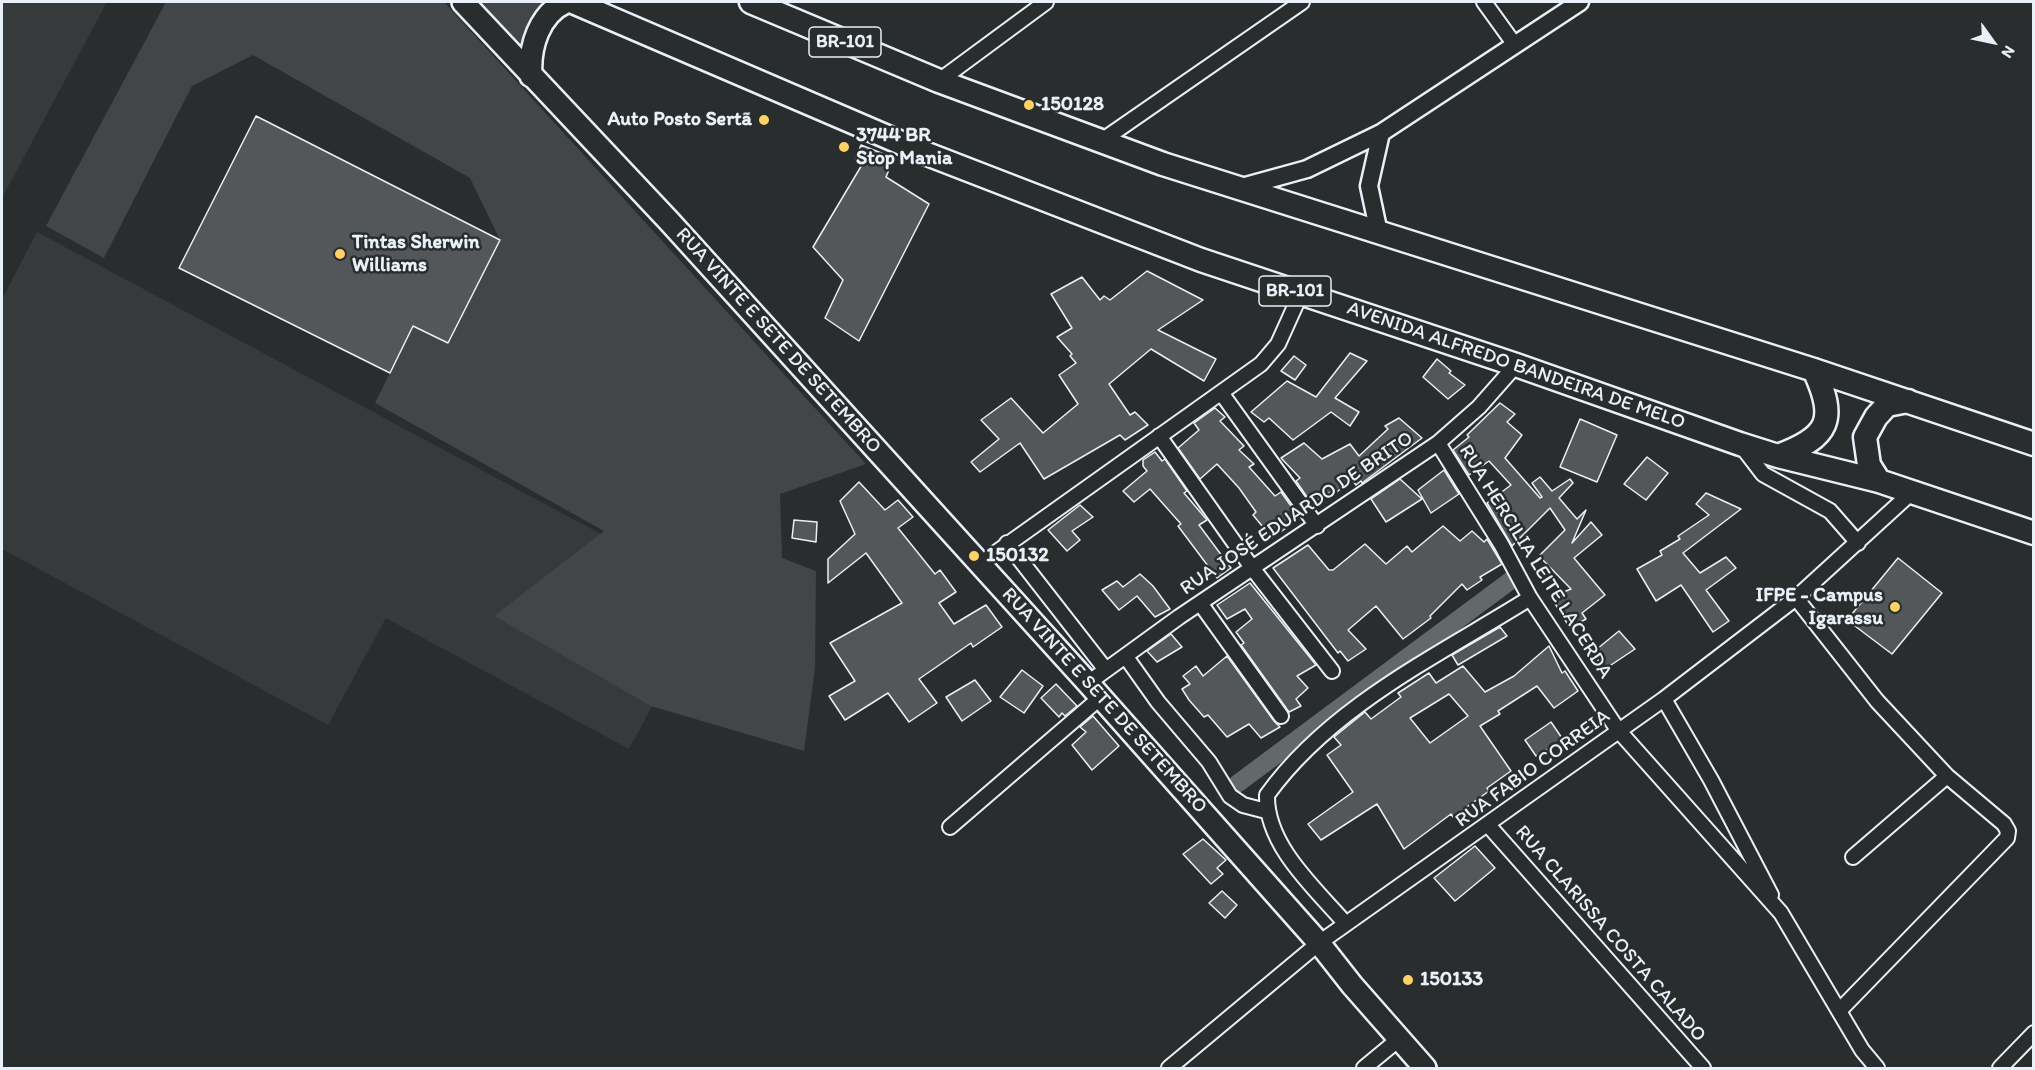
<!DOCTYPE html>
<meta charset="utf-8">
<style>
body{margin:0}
#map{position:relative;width:2035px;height:1070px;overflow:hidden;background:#2a2d2e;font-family:Itim,sans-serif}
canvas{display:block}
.frame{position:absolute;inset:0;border:3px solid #e8f1f8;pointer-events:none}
.north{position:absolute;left:1963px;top:12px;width:60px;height:60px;-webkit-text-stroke:4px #2a2d2e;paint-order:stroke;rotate:123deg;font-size:16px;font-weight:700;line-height:24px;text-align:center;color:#e8f1f8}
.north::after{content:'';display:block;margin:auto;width:21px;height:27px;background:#e8f1f8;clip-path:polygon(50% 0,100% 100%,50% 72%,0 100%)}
</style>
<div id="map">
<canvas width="2035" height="1070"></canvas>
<div class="frame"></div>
<div class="north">N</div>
</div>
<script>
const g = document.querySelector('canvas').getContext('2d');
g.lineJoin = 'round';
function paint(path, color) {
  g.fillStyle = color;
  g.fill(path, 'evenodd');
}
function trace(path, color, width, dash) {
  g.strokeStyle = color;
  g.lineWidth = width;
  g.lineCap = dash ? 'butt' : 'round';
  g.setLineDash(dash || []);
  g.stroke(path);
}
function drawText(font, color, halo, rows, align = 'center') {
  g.font = font + ' Itim,sans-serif';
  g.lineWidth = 5;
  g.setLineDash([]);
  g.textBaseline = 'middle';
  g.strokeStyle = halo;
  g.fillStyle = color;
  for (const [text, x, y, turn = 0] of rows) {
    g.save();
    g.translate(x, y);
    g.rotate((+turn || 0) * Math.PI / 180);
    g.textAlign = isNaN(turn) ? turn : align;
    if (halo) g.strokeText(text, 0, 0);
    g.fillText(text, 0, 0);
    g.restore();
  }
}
const built = new Path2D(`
 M2,2H107L2,198Z
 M37,232L713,594L629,749L386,618L328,725L2,549V299Z`);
const green = new Path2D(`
 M166,2H444L866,464L780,494L782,558L816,571L815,668L804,751L651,706L494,616L604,531L375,403L413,326L448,343L500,240L470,178L253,55L192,86L104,258L46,226Z
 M474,2H547L527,55Z`);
const canal = new Path2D(`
 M1237,784L1514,578`);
const building = new Path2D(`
 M256,116L500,240L448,343L413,326L390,373L179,268Z
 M861,145L894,158L886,177L929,204L859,341L825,318L843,280L813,247L863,163L855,160Z
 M1147,271L1203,300L1158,330L1216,359L1204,381L1151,349L1109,384L1130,415L1135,412L1148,425L1125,440L1120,435L1044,479L1020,443L980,472L971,462L999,439L981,420L1011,398L1043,433L1078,404L1059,375L1076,363L1070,356L1072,354L1057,337L1072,328L1051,294L1082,277L1100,300L1104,296L1110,300Z
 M1350,353L1367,361L1335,398L1359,412L1350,426L1331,412L1293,440L1269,418L1264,422L1251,412L1287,381L1316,397Z
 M1294,356L1306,365L1295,380L1281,371Z
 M1437,359L1451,371L1449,373L1465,385L1448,399L1423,377Z
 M1500,403L1515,414L1507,422L1522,435L1505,458L1540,498L1542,497L1532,483L1540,477L1552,491L1570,479L1573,483L1559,498L1577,519L1586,510L1572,543L1591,522L1602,535L1574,558L1605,595L1582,613L1586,619L1570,628L1551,597L1571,589L1539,556L1565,530L1550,508L1512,546L1487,503L1511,485L1489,461L1469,475L1453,450L1469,437L1467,435Z
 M1215,408L1225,417L1220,421L1244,446L1239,450L1254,464L1249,467L1275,496L1281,492L1296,513L1292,515L1296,521L1272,538L1253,515L1256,512L1239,488L1217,464L1200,479L1178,448L1199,430L1194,423Z
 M1399,418L1422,438L1362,483L1361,481L1356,485L1352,480L1333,495L1331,492L1312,504L1296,481L1300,478L1281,458L1304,443L1322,459L1350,444L1359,456L1388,429L1385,426Z
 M1580,419L1617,435L1597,482L1560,467Z
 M1155,452L1162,461L1165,459L1187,491L1184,493L1207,520L1199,525L1231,568L1217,578L1178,526L1181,524L1150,489L1134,502L1123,491L1147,471L1143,466V460Z
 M1647,457L1668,473L1646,500L1624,484Z
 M1444,470L1459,494L1431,513L1418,490Z
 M1400,479L1422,499L1386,522L1371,499Z
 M859,482L885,510L898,500L913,517L898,528L935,574L940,570L956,592L939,603L954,624L986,605L1002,627L973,647L971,643L919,679L937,703L909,722L888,693L845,720L829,696L855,681L830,643L902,603L866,553L828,583V559L855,534L840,501Z
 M1706,493L1741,509L1683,553L1700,573L1726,557L1736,568L1706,590L1729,621L1713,632L1681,585L1656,601L1637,569L1662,555L1660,551L1680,539L1678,536L1709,515L1696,504Z
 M1080,505L1093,517L1072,531L1080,540L1067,551L1048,530Z
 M794,520L817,522L816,542L792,538Z
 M1443,526L1460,541L1472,531L1484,542L1487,539L1502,564L1480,577L1482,580L1467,590L1462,584L1430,616L1431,618L1403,639L1376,606L1348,630L1366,649L1348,661L1340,651L1338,653L1273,568L1308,545L1329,570H1333L1365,544L1386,564L1407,546L1412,552Z
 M1898,558L1942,593L1892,654L1847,620Z
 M1140,574L1153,586L1170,609L1155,617L1137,596L1119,610L1102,590L1117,581L1123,587Z
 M1250,583L1316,665L1297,676L1308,688L1296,699L1301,706L1289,712L1241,645L1244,643L1236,632L1252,619L1245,609L1227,619L1217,605Z
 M1500,627L1507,636L1458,665L1452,655Z
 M1619,631L1635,649L1605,669L1592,653Z
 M1171,634L1182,647L1157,662L1147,651Z
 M1549,646L1562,673L1565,671L1578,691L1554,708L1537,686L1498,711L1500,714L1480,726L1511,771L1487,788L1489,791L1453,817L1451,814L1404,849L1377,804L1321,840L1308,824L1353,792L1327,755L1341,745L1334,737L1360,716L1365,712L1371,719L1401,697L1398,693L1429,673L1436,683L1463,666L1485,692L1514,676ZM1449,694L1468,716L1430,743L1410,718Z
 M1227,656L1274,721L1280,727L1261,738L1249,724L1227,737L1208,715L1204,717L1189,700L1182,689L1190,684L1183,676L1196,666L1203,676Z
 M1022,670L1043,686L1024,713L1000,697Z
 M975,680L991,701L962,721L946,697Z
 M1056,684L1077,706L1065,716L1062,713L1059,717L1041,698Z
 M1093,716L1119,746L1092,770L1072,745L1086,732L1080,727Z
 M1551,722L1564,741L1536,756L1525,740Z
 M1203,839L1226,860L1217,868L1223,874L1211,884L1183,854Z
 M1475,846L1495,868L1455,901L1434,878Z
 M1222,891L1237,905L1225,918L1209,903Z`);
const minor = new Path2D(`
 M1484,2L1515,45
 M939,81L1046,2
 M1100,142L1302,2
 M1222,394L1317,526
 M1159,436L1253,569L1332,671
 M1438,443L1501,544L1530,598L1618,730L1781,913L1862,1050L1877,1068
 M1740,444L1763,474L1830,511L1858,543
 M1007,543L1106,670
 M980,564L1261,364L1278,344L1301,293
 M1796,598L1877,701L1947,776L2004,824L2008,831L2007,838L1840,1010
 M1200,603L1281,716
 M1126,657L1158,702L1209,762L1230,796L1243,805L1266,811
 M1088,683L1179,617L1438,443L1479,407L1516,365
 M1664,699L1711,780L1771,895
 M1489,826L1703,1068
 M950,827L1101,697
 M1853,857L1947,776
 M1346,924C1315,888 1266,846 1267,795C1331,706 1439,655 1530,598
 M1169,1068L1319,943L1664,699L1796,598L1912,492
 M1364,1068L1399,1039
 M2000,1068L2034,1033`);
const tertiary = new Path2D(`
 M1238,188L1307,169L1381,133L1580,2
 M1379,233L1369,186L1381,133`);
const primary = new Path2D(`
 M463,2L669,221L1088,683L1319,943L1352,985L1425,1068
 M531,76C529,47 539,14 566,2`);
const trunk = new Path2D(`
 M573,2L927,154L1201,260L1516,365L1740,444L1778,456L1879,481L2034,533
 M751,2L939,81L1163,164L1814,370L2034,444
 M1778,456C1830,437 1837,419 1814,370
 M1879,481L1869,465L1865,437L1876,417L1887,405L1908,401`);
const markers = [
 [1029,105,6,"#ffd166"],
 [764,120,6,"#ffd166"],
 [844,147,6,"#ffd166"],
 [340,254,6,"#ffd166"],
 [974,556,6,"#ffd166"],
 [1895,607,6,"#ffd166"],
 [1408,980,6,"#ffd166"]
];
const shields = [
 [845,42,72],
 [1295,291,72]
];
const shieldNames = [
 ["BR-101",845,42],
 ["BR-101",1295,291]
];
const poiNames = [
 ["150128",1041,105],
 ["Auto Posto Sertã",752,120,"right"],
 ["3744 BR",856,136],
 ["Stop Mania",856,159],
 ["Tintas Sherwin",352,243],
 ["Williams",352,266],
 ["150132",986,556],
 ["IFPE - Campus",1883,596,"right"],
 ["Igarassu",1883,619,"right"],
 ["150133",1420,980]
];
const streetNames = [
 ["RUA VINTE E SETE DE SETEMBRO",778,341,48],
 ["AVENIDA ALFREDO BANDEIRA DE MELO",1516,366,19],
 ["RUA JOSÉ EDUARDO DE BRITO",1297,514,-34],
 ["RUA HERCILIA LEITE LACERDA",1535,562,58],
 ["RUA VINTE E SETE DE SETEMBRO",1104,701,48],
 ["RUA FABIO CORREIA",1533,769,-36],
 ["RUA CLARISSA COSTA CALADO",1610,934,49]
];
paint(built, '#363a3b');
paint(green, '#424648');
trace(canal, '#63686b', 18);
paint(building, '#535759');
trace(building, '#e8f1f8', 1.5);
trace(minor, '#e8f1f8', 18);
trace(tertiary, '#e8f1f8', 21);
trace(primary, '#e8f1f8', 26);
trace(trunk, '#e8f1f8', 27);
trace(minor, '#2a2d2e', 14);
trace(tertiary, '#2a2d2e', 16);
trace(primary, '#2a2d2e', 21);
trace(trunk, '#2a2d2e', 22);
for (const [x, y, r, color] of markers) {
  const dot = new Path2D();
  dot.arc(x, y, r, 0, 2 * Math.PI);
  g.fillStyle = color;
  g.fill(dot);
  trace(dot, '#2a2d2e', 2);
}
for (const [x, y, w] of shields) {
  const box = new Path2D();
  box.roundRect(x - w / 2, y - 15, w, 30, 4.5);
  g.fillStyle = '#2a2d2e';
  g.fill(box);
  trace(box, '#e8f1f8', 1.5);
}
drawText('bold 18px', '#e8f1f8', null, shieldNames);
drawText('bold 20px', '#e8f1f8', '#2a2d2e', poiNames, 'left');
drawText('20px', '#e8f1f8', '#2a2d2e', streetNames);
</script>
